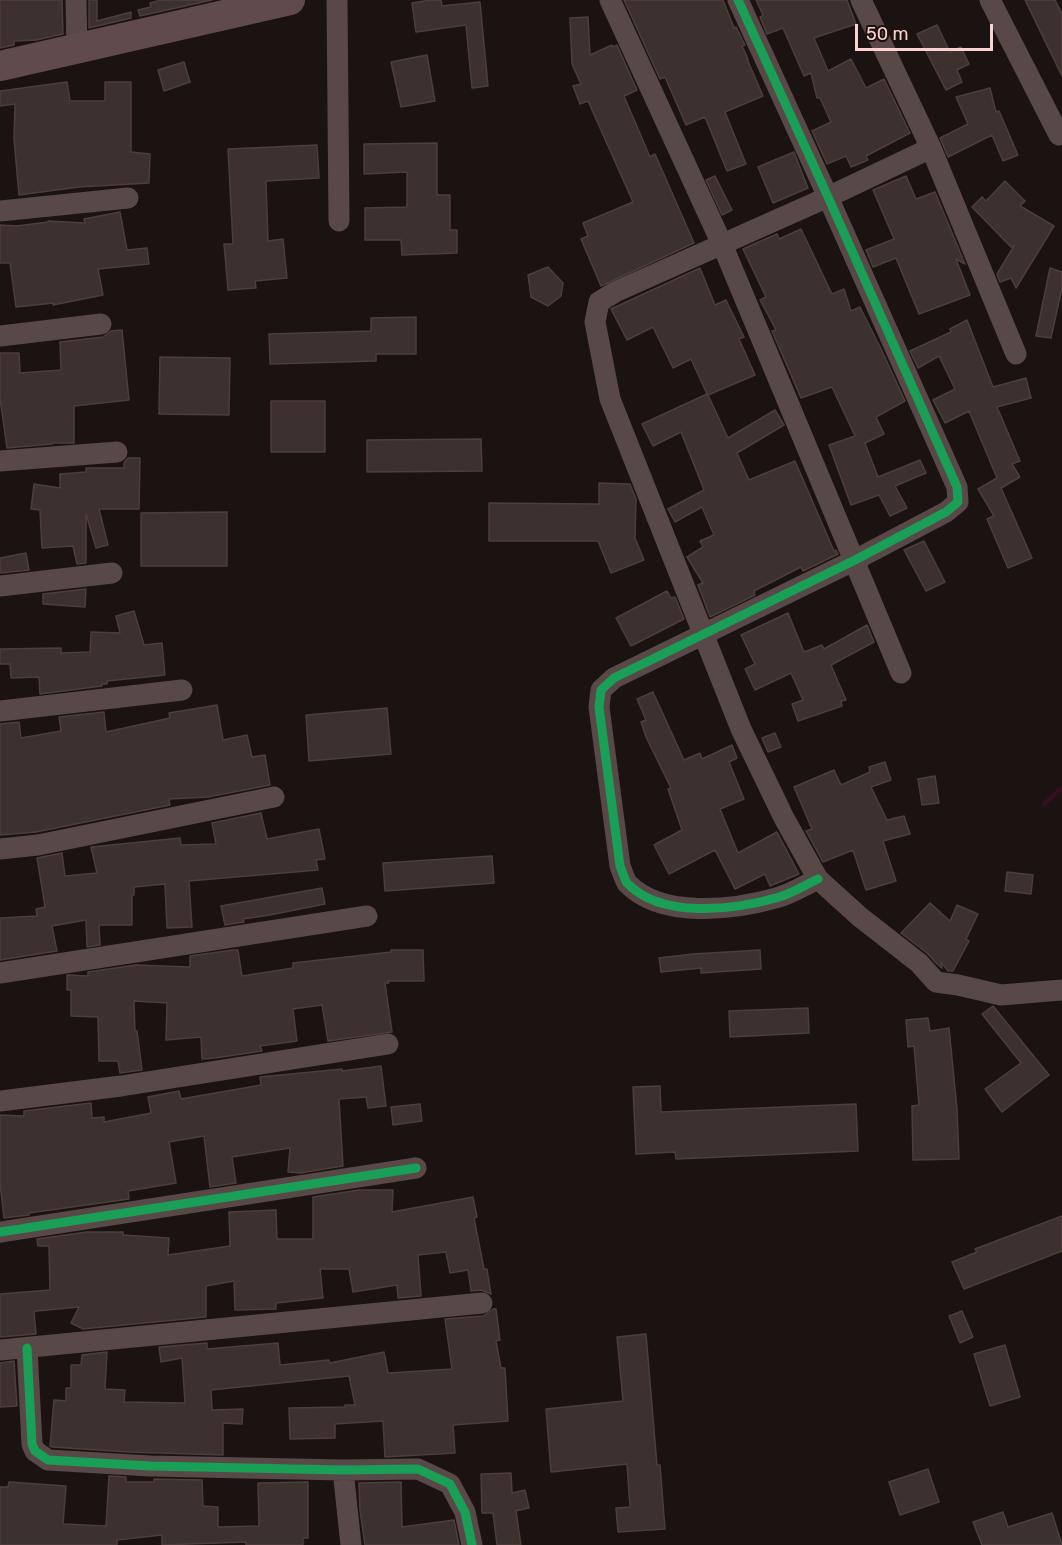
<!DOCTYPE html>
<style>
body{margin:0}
#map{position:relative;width:1062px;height:1545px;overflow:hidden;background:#1a1312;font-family:Rubik,sans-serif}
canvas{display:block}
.scale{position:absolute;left:855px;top:24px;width:138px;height:27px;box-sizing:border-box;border:3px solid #fad2d0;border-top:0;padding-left:8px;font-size:18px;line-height:21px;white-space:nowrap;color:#fad2d0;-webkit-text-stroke:4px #1d100e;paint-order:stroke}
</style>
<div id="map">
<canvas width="1062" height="1545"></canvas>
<div class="scale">50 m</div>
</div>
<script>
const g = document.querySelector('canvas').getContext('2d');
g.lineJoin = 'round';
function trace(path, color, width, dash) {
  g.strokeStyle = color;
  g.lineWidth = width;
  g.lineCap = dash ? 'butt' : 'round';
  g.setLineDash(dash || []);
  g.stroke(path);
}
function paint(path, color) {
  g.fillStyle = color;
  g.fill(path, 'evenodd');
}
const stream = new Path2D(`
 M1044,804L1062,788`);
const building = new Path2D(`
 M0,0H62L63,34L36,40L14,41V45L0,48Z
 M89,0H97V21L131,12V18L89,28Z
 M161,0H212L140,16L138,10L151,7L150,3Z
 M431,0H441L442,6L480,2L488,86L472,88L466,25L416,32L412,3Z
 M624,0H723L734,28L736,27L745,45L742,46L748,59H747L763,96L725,112L746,164L727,171L705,117L686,125L665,77L660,79Z
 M756,0H847L856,24L814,38L828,71L851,59L866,88L884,79L910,133L866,156L868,160L851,167L846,156L827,164L812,131L831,122L820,98H817L811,73L804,76L783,28L767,34L760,17L763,15Z
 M1025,0H1055L1062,14V76Z
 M588,17L590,55L612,45L613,47L617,45L637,90L624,96L650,157L655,154L694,243L601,286L581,239L588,236L583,223L633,202L588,101L580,104L573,86L581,84L572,64L570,18Z
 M937,25L950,52L961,47L969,64L957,70L962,82L946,90L917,34Z
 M427,55L435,101L401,107L391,62Z
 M184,62L190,82L164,91L158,70Z
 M67,82L70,101H105V82H131V152L150,154L149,183L79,187L19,195L14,139L15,104L0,106V91Z
 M990,88L996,112L999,111L1018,155L1003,161L992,135L948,157L940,138L968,124L956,97Z
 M437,143V195H450V230H457V253L402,255L401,240H365V208L407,207V172L364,174V144Z
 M317,145L319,178L266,181L268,241L283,239L287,278L255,281L256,288L228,290L224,244H233L228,149Z
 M794,152L808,188L773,203L758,167Z
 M715,176L732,210L722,215L706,180Z
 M906,176L916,199L935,192L965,264L956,259L970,295L919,314L896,258L873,267L866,250L894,239L873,190Z
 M1005,181L1025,201L1020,206L1054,226L1016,288L1011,278L1000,282L997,274L1014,246L1011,247L972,207L982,197L986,201Z
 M120,212L127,250L147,248L149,264L98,269L103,295L53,305L54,303L16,307L10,263H0V225L17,226L48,222V221L85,223L84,219Z
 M801,229L832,294L844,289L851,311L860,307L882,351L905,401L876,417L884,434L865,443L878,477L920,460L926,473L895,486L907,508L890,516L879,495L851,505L829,445L855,436L832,387L801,398L772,331L776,330L760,300L766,297L743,249L777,234L779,239Z
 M548,267L563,283L561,296L548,306L531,297L528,275Z
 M700,268L715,305L726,300L744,337L739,339L755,375L708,395L728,438L775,410L784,425L737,453L749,480L795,461L834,551L836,550L838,554L803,571L801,567L754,591L755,595L710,617L698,585L703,583L687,557L703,547L700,541L714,535L702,507L675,522L668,509L704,490L681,432L653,446L642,424L707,394L691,359L673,368L653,327L627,340L611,309Z
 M1050,268L1062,272V288L1051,338L1036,336Z
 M416,317V354H376V361L270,364L269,334L371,331V318Z
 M967,320L993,387L1026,378L1031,398L997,407L1020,461L1012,464L1020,477L1001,488L1032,558L1008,568L987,519L994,516L978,489L997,478L969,411L945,423L933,400L955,389L939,356L918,368L910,351L951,332L950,329Z
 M122,330L129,400L74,406V443H52V444L7,448L0,398V353H19L20,373L61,370L60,342L103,337L111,331Z
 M160,357L230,358L229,415L159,414Z
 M271,401H325V452H271Z
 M481,439L482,471L367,472V440Z
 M128,458H140L139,509H99L108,545L96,548L86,514V563L77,564L73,546L42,548L40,510L31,509L34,484L60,488V474L86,472V468H124V463Z
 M599,483L630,484L636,499L635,538L644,560L611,573L598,541H489V503L599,504Z
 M227,512V566H141V513Z
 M924,541L945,582L926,591L904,550Z
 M26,553L29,570L0,573V558Z
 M86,589L85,607L43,604V594Z
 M667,591L671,598L675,597L684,619L631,646L616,618Z
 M134,611L144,645L162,643L165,675L107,681V684H102V686L40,694L39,677L11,678L10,664H0V649L61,648V653L90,652L91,632L120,633L116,616Z
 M788,613L804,652L822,645L824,649L867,625L874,642L831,665L846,700L841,701L842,706L798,721L792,704L803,700L791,673L755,690L745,669L755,664L741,635Z
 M653,692L684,760L700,753L702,759L732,745L737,758L729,762L744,799L720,809L738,853L777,832L799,874L770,886L765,874L735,889L715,850L669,874L654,845L682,830L668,789L671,788L646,737L641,722L646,720L637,699Z
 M217,705L223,740L247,735L252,757L265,755L270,785L208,797L169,799L170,805L36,832L0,835V724L19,722L21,738L61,731L59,717L104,712L106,732L170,718L169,713Z
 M387,708L391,754L309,761L306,715Z
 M775,733L781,747L768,752L762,738Z
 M885,762L891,780L871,787L887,820L904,816L910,834L883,841L896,881L866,890L853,850L823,862L806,831L812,829L794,787L834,770L841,785L870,772L869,767Z
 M935,776L939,803L922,805L918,779Z
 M261,813L267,839L319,829L325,859L316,860L318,870L189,881L192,927L167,928L165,884L134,887V895H132V925H99L100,945L87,947L86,920L52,926L57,951L0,960V918L37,916L36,909L45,907L37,858L62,853L65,876L97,873L91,847L180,838L181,845L216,844L212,823Z
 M492,856L494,883L385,891L383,863Z
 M1007,872L1033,875L1031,894L1005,891Z
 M322,888L325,904L270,915L243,919L244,922L225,925L221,906Z
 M930,903L950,921L957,905L978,914L966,939L969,941L953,971H948L941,962L942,968L937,964L927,953L901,933Z
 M233,950H238L242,976L293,968V963L391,952V950H423L424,981H388L389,983H385L392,1032L328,1041L322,1005L293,1009L297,1041L260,1046L262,1051L215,1058L202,1059L201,1037L166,1040L167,1003L134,1001L135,1031H137L142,1070L120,1073L118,1061H99L98,1017L71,1016V990H67V975L88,976V972L136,965L190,967V956Z
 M760,950L761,969L701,973V968L661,972L659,958L693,954Z
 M993,1006L1049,1075L1002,1112L985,1089L1021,1063L982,1014Z
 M808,1008L809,1033L730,1037L729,1011Z
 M928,1018L930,1031L949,1028L957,1109L959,1159L913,1160L912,1106L919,1105L914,1046L908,1047L906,1020Z
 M381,1066L386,1106L368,1108L366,1097L339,1099L343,1166L300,1173L288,1172L290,1148L232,1157L236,1183L210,1187L204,1136L169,1142L176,1183L128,1191L129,1199L29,1213V1215L4,1218L0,1183V1115L24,1116V1111L91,1103L92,1118L104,1117V1122L151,1113L148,1097L179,1091L181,1099L261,1085L260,1077L342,1069V1071Z
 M660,1086L661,1112L856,1104L858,1151L676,1159L675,1152L636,1154L633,1087Z
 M420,1104L422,1121L393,1125L391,1107Z
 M359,1190H393L392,1212L473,1197L477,1217L474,1218L484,1269H487L491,1294L481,1290L471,1291L468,1270L450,1273L446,1252L418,1255L421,1296L398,1298L397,1285L353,1292L349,1269H320L323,1298L276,1303V1309L235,1310L234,1281L206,1286V1317L83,1329L71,1323L79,1307L36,1311L34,1312L36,1334L0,1337V1294L50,1290L49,1246H38L37,1239L87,1232H123V1235L169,1238L168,1255L230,1246L229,1212L276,1210L277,1239H313V1197Z
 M1062,1216V1251L964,1289L952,1262L977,1252L975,1249Z
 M493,1309H496L500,1340L496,1341L501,1368H505L508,1421L453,1425L455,1453L385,1457L383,1421L335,1424V1438L290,1439L289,1408L345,1407V1405H355L349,1376L211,1390L212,1410L243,1409L242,1424L223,1423V1455L128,1452L52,1447L50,1446L54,1400L66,1401V1388H71V1365H81L82,1355L107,1352L105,1389L125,1390L124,1402L185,1403L182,1358L161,1362L159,1347L207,1343V1349L278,1343L280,1365L329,1360L330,1363L384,1352L388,1373L452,1369L445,1319L483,1316Z
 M962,1311L973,1337L960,1343L949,1316Z
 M646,1334L657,1465H660L665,1529L618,1532L616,1508L630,1507L627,1464L551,1472L546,1409L623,1401L617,1337Z
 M1005,1345L1020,1397L990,1406L974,1354Z
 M14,1361L17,1406L0,1407V1363Z
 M928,1469L939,1502L900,1515L889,1482Z
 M511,1473L512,1493L525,1490L529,1508L516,1511L521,1545H497L493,1513H482L481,1474Z
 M109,1476L126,1477V1482H154V1479L202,1480L203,1506L218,1507V1527L259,1526L258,1483L308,1482V1538H303V1545H246V1542L162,1545V1535L117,1540V1545H0V1487H8L9,1482L66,1486L63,1524L106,1526Z
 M401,1482L402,1527L454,1520L459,1545H365L360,1510L359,1483Z
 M1003,1512L1008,1527L1052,1513L1062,1545H982L973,1522Z`);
const street = new Path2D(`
 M76,0L77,50
 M337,0L339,221
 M610,0L722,244L901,673
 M738,0L828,197L957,487L958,502L946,512L855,560L614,678L601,690L599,707L620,866C622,871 624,878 627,883C661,919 733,910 776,898C791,894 805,885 818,879
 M861,0L931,148L1016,354
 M990,0L1059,135
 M931,148L828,197L615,292L599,302L595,322L610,399L741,729L784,818L818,879L860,917L919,963L936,982L958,985L1001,995L1062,990
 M0,211L128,198
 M0,336L101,324
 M0,461L117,452
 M0,586L112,573
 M0,711L182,690
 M0,849L38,845L274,797
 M0,973L367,916
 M0,1101L121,1086L388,1044
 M0,1232L416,1168
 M27,1348L32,1444L35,1451L48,1460L150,1466L343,1470L418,1469L450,1484L465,1512L472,1545
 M0,1350L482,1303
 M343,1470L351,1545`);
const secondary = new Path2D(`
 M0,66L290,0`);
const cycleway = new Path2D(`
 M738,0L828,197L957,487L958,502L946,512L855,560L614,678L601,690L599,707L620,866C622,871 624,878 627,883C661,919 733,910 776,898C791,894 805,885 818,879
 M0,1232L416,1168
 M27,1348L32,1444L35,1451L48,1460L150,1466L343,1470L418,1469L450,1484L465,1512L472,1545`);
trace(stream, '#340e1e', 5);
paint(building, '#3c312f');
trace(building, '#4d3e3c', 1.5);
trace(street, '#594848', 21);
trace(secondary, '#604a4b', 30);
trace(cycleway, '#1a9f57', 9);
</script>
